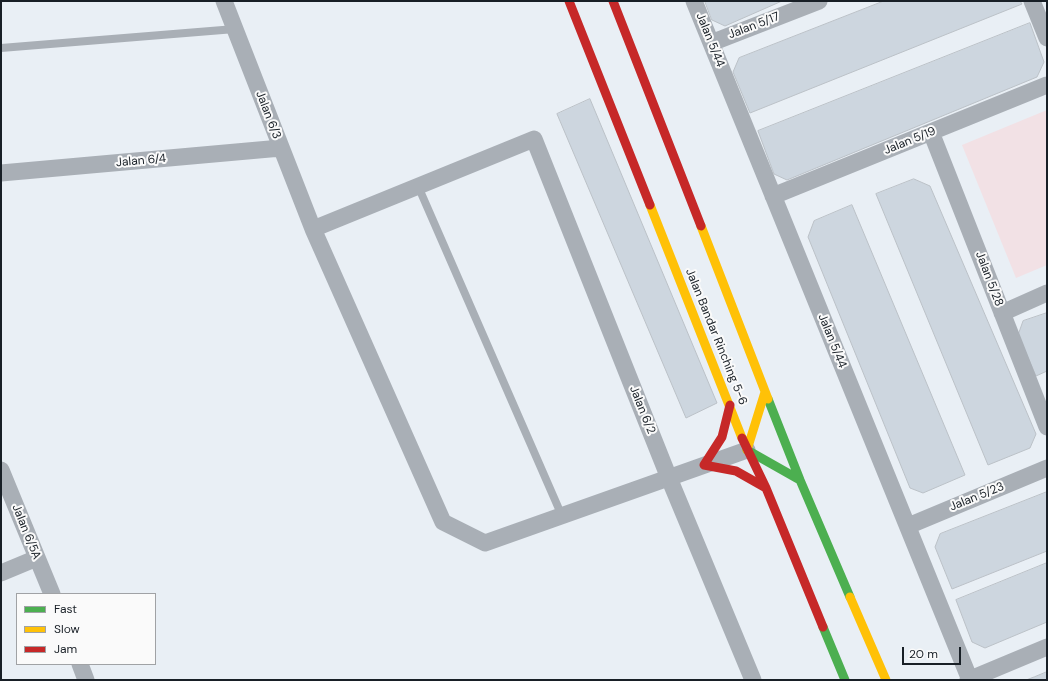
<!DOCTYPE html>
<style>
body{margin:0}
#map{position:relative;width:1048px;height:681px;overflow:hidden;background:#e9eff5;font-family:"DM Sans",sans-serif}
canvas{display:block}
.frame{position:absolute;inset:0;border:2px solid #181f26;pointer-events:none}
.legend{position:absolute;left:16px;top:593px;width:140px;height:72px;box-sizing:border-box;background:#fafafa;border:1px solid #a0a2a5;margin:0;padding:5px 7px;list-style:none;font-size:12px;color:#181f26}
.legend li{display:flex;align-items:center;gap:8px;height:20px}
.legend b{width:20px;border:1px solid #a0a2a5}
.scale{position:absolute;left:902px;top:647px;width:59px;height:18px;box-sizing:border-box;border:2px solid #181f26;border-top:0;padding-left:5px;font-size:12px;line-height:14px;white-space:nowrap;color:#181f26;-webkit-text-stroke:3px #fafafa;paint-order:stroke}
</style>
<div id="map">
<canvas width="1048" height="681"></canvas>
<div class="frame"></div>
<ul class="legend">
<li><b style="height:5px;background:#4caf50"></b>Fast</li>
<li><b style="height:5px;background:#ffc107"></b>Slow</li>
<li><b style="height:5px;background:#c62828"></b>Jam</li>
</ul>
<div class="scale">20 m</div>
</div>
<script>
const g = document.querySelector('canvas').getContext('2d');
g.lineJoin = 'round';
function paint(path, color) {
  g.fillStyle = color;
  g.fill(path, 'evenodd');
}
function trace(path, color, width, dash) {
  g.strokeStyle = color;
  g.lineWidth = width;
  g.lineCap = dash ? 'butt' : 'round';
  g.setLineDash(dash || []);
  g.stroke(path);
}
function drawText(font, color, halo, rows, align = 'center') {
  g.font = font + ' "DM Sans",sans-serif';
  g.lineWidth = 4;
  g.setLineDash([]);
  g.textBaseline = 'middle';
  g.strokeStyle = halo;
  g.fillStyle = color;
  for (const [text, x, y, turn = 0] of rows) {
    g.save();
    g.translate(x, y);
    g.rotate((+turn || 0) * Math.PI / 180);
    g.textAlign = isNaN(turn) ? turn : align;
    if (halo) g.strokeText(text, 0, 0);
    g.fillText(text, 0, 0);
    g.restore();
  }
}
const green = new Path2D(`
 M1047,110V265L1016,278L962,145Z`);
const building = new Path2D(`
 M705,1H782L725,26L712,20Z
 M884,1H1020L1022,4L750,113L733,72L739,58Z
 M1030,23L1044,62L1037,77L787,180L774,174L758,131Z
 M590,99L717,403L686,418L557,114Z
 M914,179L930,186L1036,434L1030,448L988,465L876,194Z
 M852,205L965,475L923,493L910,488L808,237L814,221Z
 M1047,313V371L1036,376L1018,335L1023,321Z
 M1047,492V551L952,589L935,547L940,534Z
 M1047,563V622L985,648L972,642L956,600Z
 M1047,672V680H1026L1034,677Z`);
const lane = new Path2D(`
 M1,48L235,29
 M418,186L562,516`);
const street = new Path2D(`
 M224,1L313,229L443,522L485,543L747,450
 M694,1L970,680
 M1032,1L1047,38
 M711,43L819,1
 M931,132L1047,427
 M1,173L281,148
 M773,196L1047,85
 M313,229L534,139L669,478L753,680
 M1002,313L1047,293
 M1,470L52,594
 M908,526L1047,468
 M1,573L37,558
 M80,664L86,680
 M968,680L1047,647`);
const fast = new Path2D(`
 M768,399L800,480L850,597
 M747,450L800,480
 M823,627L845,680`);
const slow = new Path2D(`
 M650,205L742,438
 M701,226L768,399
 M747,450L765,392
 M850,597L886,680`);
const jam = new Path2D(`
 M569,1L650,205
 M613,1L701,226
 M730,405L722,437L704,465L736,471L766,488
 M742,438L766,488L823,627`);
const streetNames = [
 ["Jalan 5/17",754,26,-21],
 ["Jalan 5/44",710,40,68],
 ["Jalan 6/3",268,115,69],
 ["Jalan 5/19",910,141,-22],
 ["Jalan 6/4",141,161,-5],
 ["Jalan 5/28",989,279,69],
 ["Jalan Bandar Rinching 5-6",716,337,68],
 ["Jalan 5/44",832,341,68],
 ["Jalan 6/2",642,410,68],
 ["Jalan 5/23",977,497,-22],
 ["Jalan 6/5A",26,532,68]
];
paint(green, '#f2e1e5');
paint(building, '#cdd6df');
trace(building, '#bbc1c7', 1);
trace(lane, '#a9afb6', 8);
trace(street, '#a9afb6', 17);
trace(fast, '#4caf50', 9);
trace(slow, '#ffc107', 9);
trace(jam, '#c62828', 9);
drawText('12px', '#181f26', '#fafafa', streetNames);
</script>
